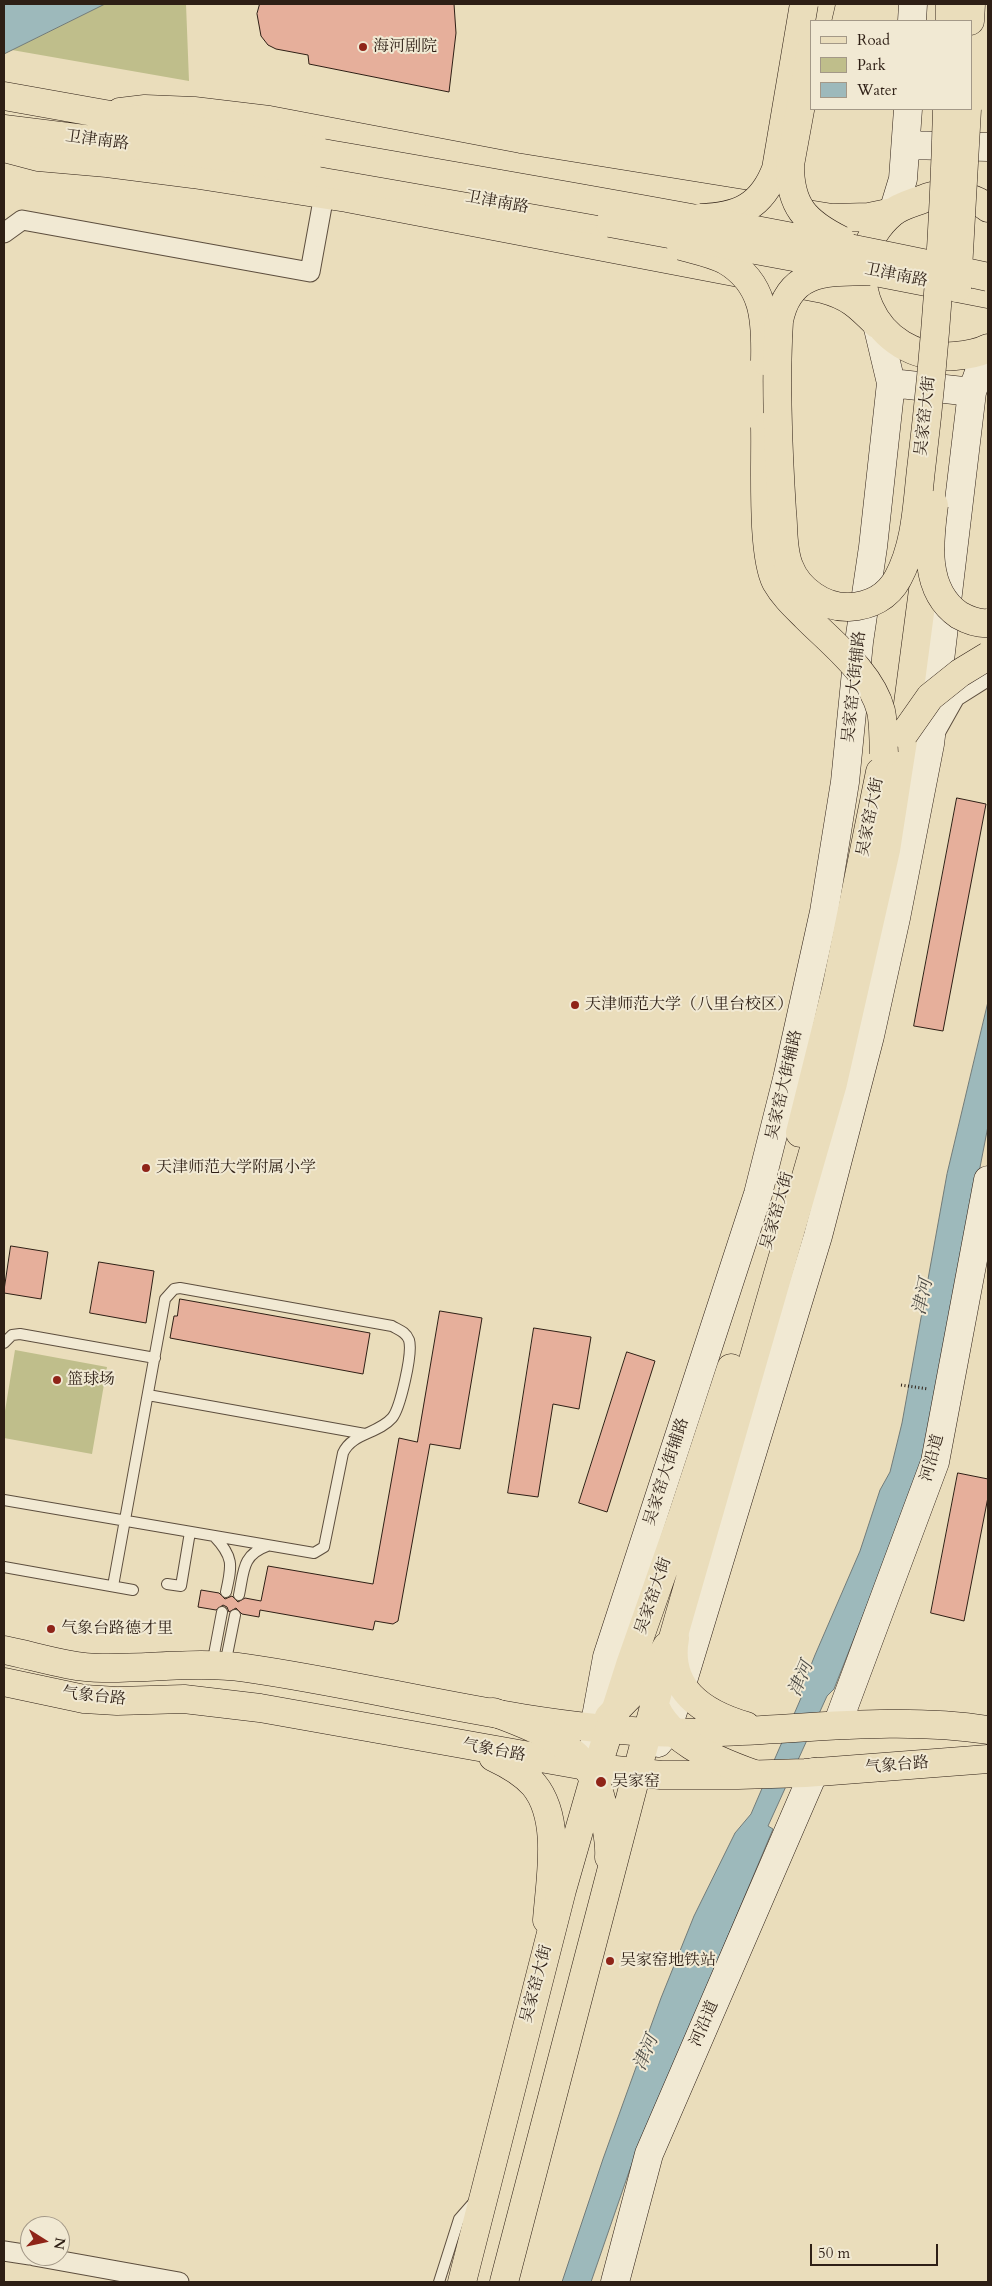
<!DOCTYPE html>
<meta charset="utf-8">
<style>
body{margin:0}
#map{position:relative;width:992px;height:2286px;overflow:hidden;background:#eaddbb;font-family:Cardo,serif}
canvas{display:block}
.frame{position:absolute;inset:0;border:5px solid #2e1f15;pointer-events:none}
.legend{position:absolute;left:810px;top:20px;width:162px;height:90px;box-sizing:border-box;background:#f1e9d3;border:1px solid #a39887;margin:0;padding:6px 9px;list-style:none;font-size:15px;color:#2e1f15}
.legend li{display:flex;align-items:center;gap:10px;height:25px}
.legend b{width:25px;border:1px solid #a39887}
.north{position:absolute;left:20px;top:2216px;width:50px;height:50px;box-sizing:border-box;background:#f1e9d3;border:1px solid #a39887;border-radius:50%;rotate:100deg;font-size:14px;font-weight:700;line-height:20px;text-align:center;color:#2e1f15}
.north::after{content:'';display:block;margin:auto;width:18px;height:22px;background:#8f2418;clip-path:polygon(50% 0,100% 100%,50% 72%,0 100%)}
.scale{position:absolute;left:810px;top:2244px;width:128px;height:22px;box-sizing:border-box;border:2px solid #2e1f15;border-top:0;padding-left:6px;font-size:15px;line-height:18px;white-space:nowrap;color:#2e1f15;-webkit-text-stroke:4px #f1e9d3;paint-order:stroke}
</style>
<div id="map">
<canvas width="992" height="2286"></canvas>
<div class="frame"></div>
<ul class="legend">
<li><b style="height:6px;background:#eaddbb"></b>Road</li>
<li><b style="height:14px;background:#bfbe8b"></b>Park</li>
<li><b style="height:14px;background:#9db9bb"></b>Water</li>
</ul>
<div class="north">N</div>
<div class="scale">50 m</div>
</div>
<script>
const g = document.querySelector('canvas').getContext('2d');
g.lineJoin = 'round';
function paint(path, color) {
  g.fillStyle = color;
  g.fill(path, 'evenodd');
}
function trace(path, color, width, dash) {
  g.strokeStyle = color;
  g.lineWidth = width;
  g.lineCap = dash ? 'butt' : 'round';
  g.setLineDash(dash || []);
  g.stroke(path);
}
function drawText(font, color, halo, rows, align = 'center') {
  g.font = font + ' Cardo,"Noto Serif SC",serif';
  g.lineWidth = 4;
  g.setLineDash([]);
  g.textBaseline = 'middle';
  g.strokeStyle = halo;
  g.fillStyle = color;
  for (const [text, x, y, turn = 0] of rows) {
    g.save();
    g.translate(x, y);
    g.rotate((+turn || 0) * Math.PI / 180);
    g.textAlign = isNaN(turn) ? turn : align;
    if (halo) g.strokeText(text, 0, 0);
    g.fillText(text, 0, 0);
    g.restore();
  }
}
const green = new Path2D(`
 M105,4H186L189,81L12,50Z
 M15,1350L107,1367L92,1454L4,1438V1417Z`);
const water = new Path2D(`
 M4,4H105L4,54Z
 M988,1002V1126L926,1447L914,1486L834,1689L827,1696L768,1826L773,1829L630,2169L591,2282H562L603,2159L661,1998L694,1916L735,1833L751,1814L801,1698V1690L815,1655L860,1551L880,1490L890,1472L902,1423L947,1174Z`);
const building = new Path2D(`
 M260,4H454L456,33L449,92L309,64L308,55L276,49L268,45L261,36L257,14Z
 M957,798L986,804L943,1031L914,1026Z
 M11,1246L48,1252L41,1299L4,1293Z
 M99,1262L154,1271L146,1323L90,1313Z
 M180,1299L370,1333L363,1374L170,1338L174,1316H177Z
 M440,1311L482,1318L460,1449L430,1444L398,1621L393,1624L375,1621L373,1630L260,1610L259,1617L242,1614L236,1608L229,1612L227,1607L223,1605L216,1610L198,1607L201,1590L219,1593L225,1599L232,1596L238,1602L245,1598L261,1601L268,1566L373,1584L399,1438L417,1442Z
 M534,1328L591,1337L579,1409L553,1404L538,1497L508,1493Z
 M627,1352L655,1361L607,1512L579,1503Z
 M958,1473L988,1479V1497L964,1621L931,1613Z`);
const path = new Path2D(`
 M901,1385L928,1389`);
const lane = new Path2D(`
 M4,1343L12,1335L20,1334L155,1358
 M148,1395L365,1434
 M4,1500C107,1518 210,1536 314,1553L324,1547L343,1453C352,1433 378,1434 392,1418C400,1409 413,1353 409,1340C406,1332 399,1330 392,1326L180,1288L174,1289L165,1299L113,1586
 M214,1536C234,1557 232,1565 226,1592
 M4,1567L133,1590
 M167,1584L181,1586L190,1532
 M239,1595C244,1571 242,1555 267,1546
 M212,1665L222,1612
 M225,1665L235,1615
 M439,2282L459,2219L473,2203`);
const street = new Path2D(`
 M4,233L22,220L310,272L324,195
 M937,729L955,697L988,676
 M4,2251L30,2255
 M34,2256L179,2282`);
const secondary = new Path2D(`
 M912,21L913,4
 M906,145L988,147
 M893,212L903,179L908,109
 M891,383L972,392
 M837,1725L935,1462L988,1180
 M658,1743L666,1733L682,1684L818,1236L870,1036L896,918L930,744L972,392L987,349
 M595,1748L594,1728L607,1657L758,1194L787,1079L824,912L845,782L859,642L873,547L891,383L877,324
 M615,2282L649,2154L814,1772`);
const primary = new Path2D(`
 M120,112L145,109L194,111L269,120L516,167L832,218L869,217L893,212
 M4,148L38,157L107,163L193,174L347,198L823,289C849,296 858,305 877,324
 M988,208C973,195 941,191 923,199C913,203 900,206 892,213C830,266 873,364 955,356C966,355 979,353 988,348
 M675,1638C666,1689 702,1713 746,1726
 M4,1650C35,1656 70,1668 102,1668C150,1669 198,1661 246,1668C379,1687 516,1726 650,1732C763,1737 876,1713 988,1730
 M4,1682L84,1699L117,1701L184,1699L260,1708L597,1768L661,1775H738L805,1773L988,1759
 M609,1717L649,1676L667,1646
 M493,1757C508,1764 523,1772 534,1785C562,1819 550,1879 547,1920`);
const highway = new Path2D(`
 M817,21L821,4
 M950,21V4
 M970,21L971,4
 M4,96L323,153
 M4,129L237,158L610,223
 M870,271L988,294
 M800,1133L836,989L880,772
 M651,1693C660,1739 715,1760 754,1774
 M493,1712C529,1725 575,1742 593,1778C600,1790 603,1805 605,1819C607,1831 610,1844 609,1857
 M462,2282L562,1890L597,1768L630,1665L683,1514L731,1368
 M504,2282L662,1676L833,1083L886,850L904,734L928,552`);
const primaryBridge = new Path2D(`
 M700,218C739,217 762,206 776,169L804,4
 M681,246C695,250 711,253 725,260C765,283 766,320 765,361
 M765,427C766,463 761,553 776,582C784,596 795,606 806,617C833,644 871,673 881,711C884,725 883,740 884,753
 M904,734L930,697L960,673L988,656`);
const highwayBridge = new Path2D(`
 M811,50L790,165C790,206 805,222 841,240
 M323,153C545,192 768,229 988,277
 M610,223L842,266
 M870,271C827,272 789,269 779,321C775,384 778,448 782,511C784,528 782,549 789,566C798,590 824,608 849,607C870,606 888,597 898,578C917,543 917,500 922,461C936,344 944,226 947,109
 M957,288L967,109
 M934,505C929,542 923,590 959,615C968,620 978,624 988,623`);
const markers = [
 [363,47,5,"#8f2418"],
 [575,1005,5,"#8f2418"],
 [146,1168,5,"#8f2418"],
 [57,1380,5,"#8f2418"],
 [51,1629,5,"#8f2418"],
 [601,1782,6,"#8f2418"],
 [610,1961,5,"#8f2418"]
];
const poiNames = [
 ["海河剧院",373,47],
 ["天津师范大学（八里台校区）",585,1005],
 ["天津师范大学附属小学",156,1168],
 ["篮球场",67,1380],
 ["气象台路德才里",61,1629],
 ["吴家窑",612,1782],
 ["吴家窑地铁站",620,1961]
];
const streetNames = [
 ["卫津南路",97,141,7],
 ["卫津南路",497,203,10],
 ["卫津南路",896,276,11],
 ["吴家窑大街",926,416,-84],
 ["吴家窑大街辅路",855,687,-84],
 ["吴家窑大街",871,817,-79],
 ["吴家窑大街辅路",785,1085,-77],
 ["吴家窑大街",778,1211,-74],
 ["河沿道",933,1458,-75],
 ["吴家窑大街辅路",667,1472,-72],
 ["吴家窑大街",654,1596,-71],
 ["气象台路",94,1697,6],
 ["气象台路",494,1751,10],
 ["气象台路",897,1766,-5],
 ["吴家窑大街",537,1984,-75],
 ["河沿道",705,2024,-67]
];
const waterNames = [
 ["津河",924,1297,-78],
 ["津河",802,1679,-67],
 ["津河",647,2053,-67]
];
paint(green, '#bfbe8b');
paint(water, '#9db9bb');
trace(water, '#717b79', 1);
paint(building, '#e6af9b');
trace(building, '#2e1f15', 1);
trace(lane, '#5d4e3e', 12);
trace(street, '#5d4e3e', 21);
trace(secondary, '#2e1f15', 29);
trace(primary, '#2e1f15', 29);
trace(highway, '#2e1f15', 29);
trace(path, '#2e1f15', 3, [1, 2.5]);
trace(lane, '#f1e9d3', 10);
trace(street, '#f1e9d3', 19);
trace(secondary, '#f1e9d3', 28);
trace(primary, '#eaddbb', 28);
trace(highway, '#eaddbb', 28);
trace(primaryBridge, '#2e1f15', 29, []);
trace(highwayBridge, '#2e1f15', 29, []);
trace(primaryBridge, '#eaddbb', 28);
trace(highwayBridge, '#eaddbb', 28);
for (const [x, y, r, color] of markers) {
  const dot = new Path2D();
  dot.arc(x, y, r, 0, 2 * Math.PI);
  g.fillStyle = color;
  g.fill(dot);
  trace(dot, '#f1e9d3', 2);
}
drawText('16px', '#2e1f15', '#f1e9d3', poiNames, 'left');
drawText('16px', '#2e1f15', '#f1e9d3', streetNames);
drawText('italic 18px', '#4f4d47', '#f1e9d3', waterNames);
</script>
